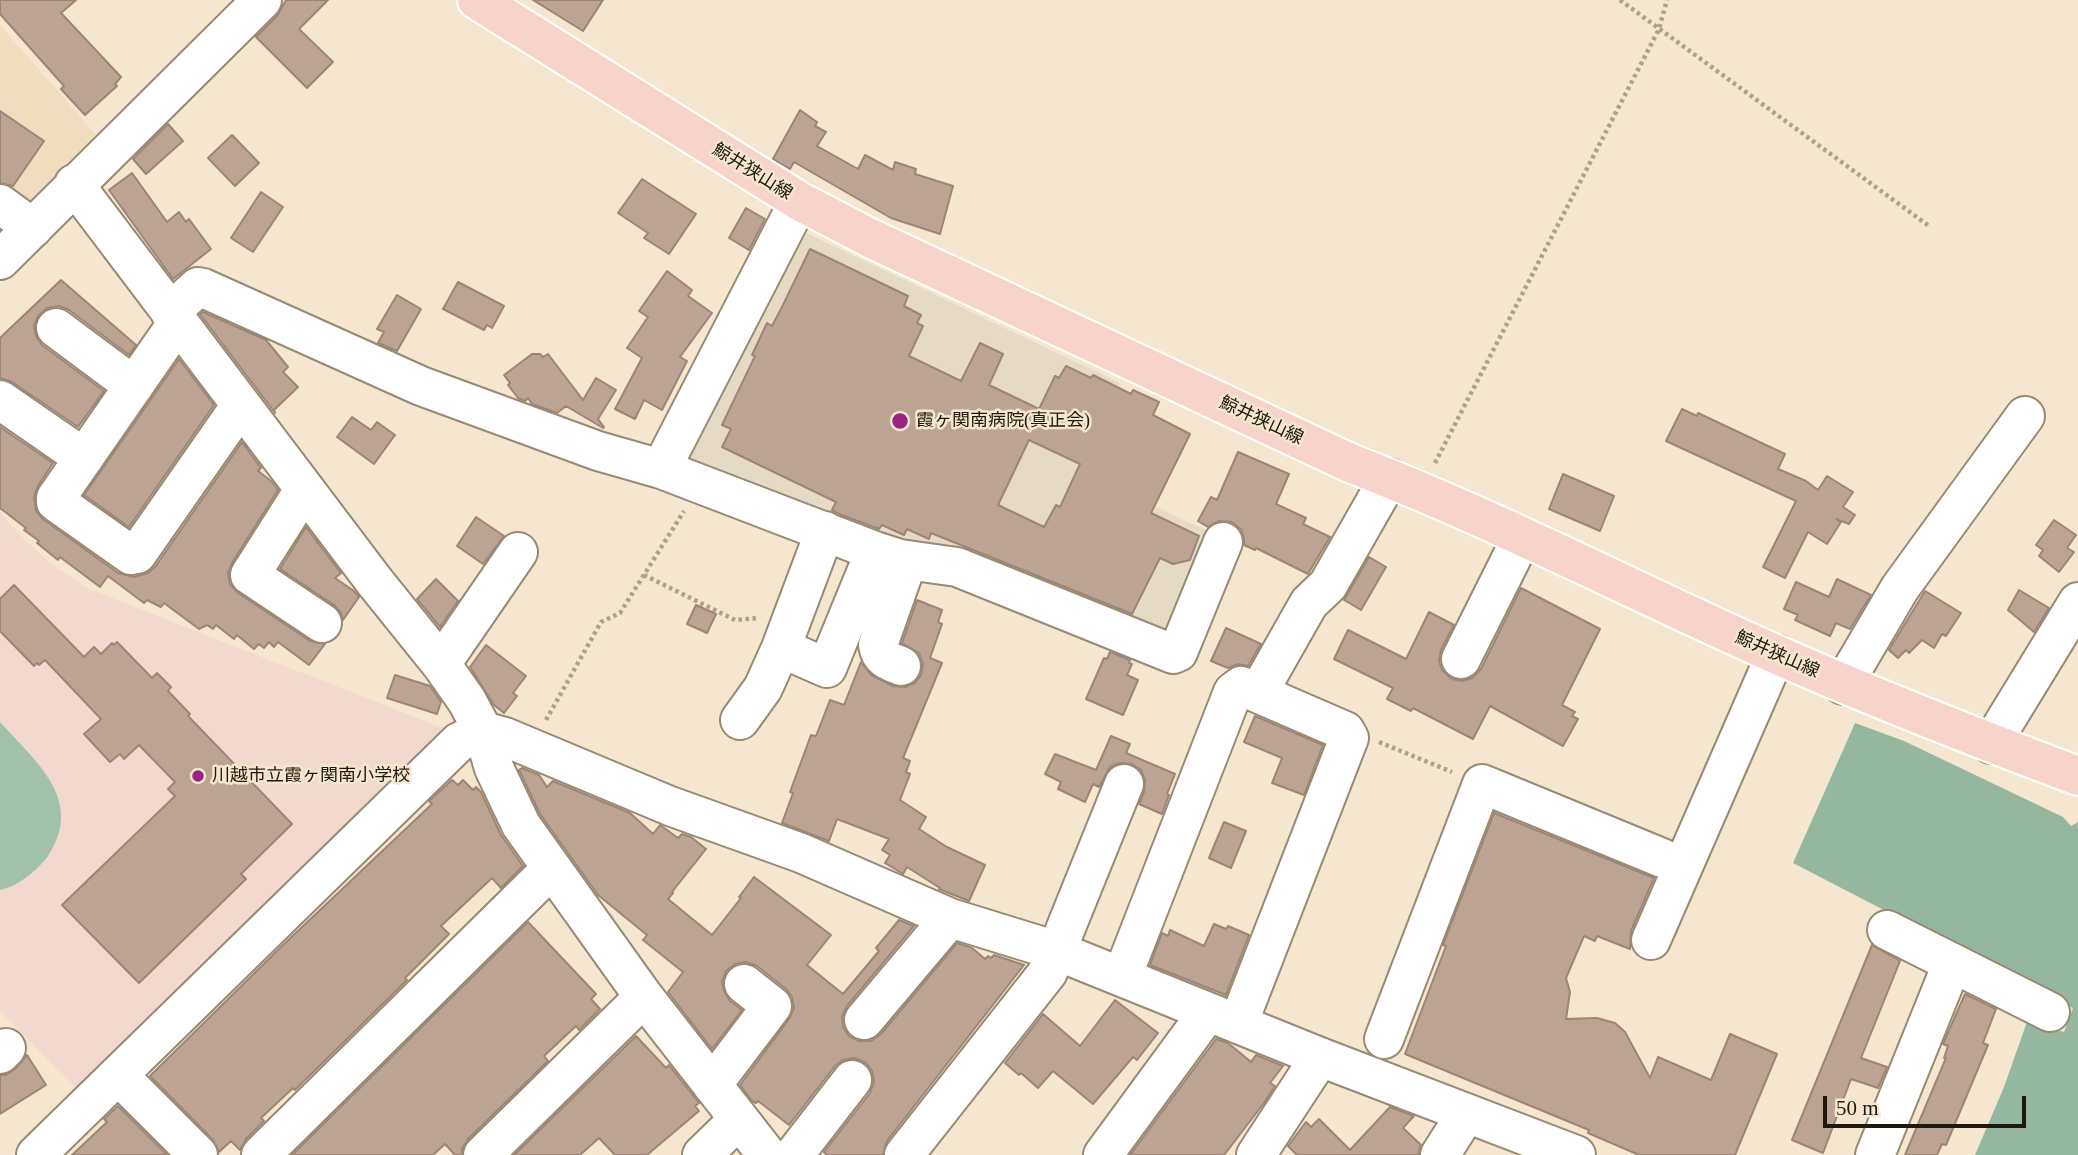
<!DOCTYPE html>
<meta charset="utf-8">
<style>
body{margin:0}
#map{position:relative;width:2078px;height:1155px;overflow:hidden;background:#f5e7cf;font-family:"Times New Roman",serif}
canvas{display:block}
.scale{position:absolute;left:1823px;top:1096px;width:203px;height:32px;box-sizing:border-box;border:4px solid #1d1810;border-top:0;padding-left:9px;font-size:21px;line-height:24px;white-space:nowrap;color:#1d1810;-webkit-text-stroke:5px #f5e7cf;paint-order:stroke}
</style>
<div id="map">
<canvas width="2078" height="1155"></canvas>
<div class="scale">50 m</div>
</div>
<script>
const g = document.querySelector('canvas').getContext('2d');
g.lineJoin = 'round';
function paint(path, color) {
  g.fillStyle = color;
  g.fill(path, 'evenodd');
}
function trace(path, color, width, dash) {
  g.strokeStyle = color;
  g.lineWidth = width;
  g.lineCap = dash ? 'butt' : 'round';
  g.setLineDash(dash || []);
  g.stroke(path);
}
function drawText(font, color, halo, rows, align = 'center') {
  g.font = font + ' "Times New Roman","Noto Sans JP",serif';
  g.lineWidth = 5;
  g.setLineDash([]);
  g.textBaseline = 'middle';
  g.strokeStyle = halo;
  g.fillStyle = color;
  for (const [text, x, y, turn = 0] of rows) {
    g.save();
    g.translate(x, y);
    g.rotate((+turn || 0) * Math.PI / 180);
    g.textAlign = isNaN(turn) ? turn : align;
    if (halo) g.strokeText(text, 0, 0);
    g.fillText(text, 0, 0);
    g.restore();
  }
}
const built = new Path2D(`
 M0,25L96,135L25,207L0,197Z`);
const education = new Path2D(`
 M0,512L18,533L51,564L89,589L443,728L78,1091L0,1011Z`);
const medical = new Path2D(`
 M806,233L1120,383L1078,470L1218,536L1177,639L905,553L679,459L791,238Z`);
const green = new Path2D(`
 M0,722C36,762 85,800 48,856C38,870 17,887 0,890Z`);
const forest = new Path2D(`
 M1855,723L1904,741L2063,817L2071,826L2078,822V1155H1975L2004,1087L2028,1019L2064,1032L2073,1008L1793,863Z`);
const building = new Path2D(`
 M0,0H76L61,13L121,77L115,84L117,86L85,115L61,89L64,86L0,14Z
 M286,0H328L299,29L333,62L307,88L256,37L277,16Z
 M533,0H603L583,31Z
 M800,110L817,122L815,126L826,132L817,146L858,169L865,155L893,170L895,162L916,169L915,174L953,186L940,234L891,218L794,162L790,169L773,159Z
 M0,111L44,141L13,186L0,183Z
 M168,124L183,141L146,174L133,159Z
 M232,135L259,163L235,186L208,158Z
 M132,173L167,222L179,212L186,222L189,219L211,249L173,279L109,190Z
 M642,179L696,214L669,254L644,238L648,233L618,213Z
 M261,192L283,207L253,252L231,238Z
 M746,208L765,219L749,250L729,238Z
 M810,249L908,296L904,306L921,315L917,323L923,326L909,356L961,381L980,343L1003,354L989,385L1039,409L1055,376L1059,378L1066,366L1091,378L1093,375L1131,394L1133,390L1159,402L1153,415L1190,434L1151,513L1199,536L1190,560L1173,564L1160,558L1132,614L931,533L929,539L907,529L904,535L882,525L879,529L839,514L832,510L836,502L722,447L731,429L722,425L755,356L752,355L767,323L772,326L783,305ZM1029,440L1080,464L1060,507L1056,505L1044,527L998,505Z
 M667,271L692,290L688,296L712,313L680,357L687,361L662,410L644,400L635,419L615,409L642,358L627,348L648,317L639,311Z
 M61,280L136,345L129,355L69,310L59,306L47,308L38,316L34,326L36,336L42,345L104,391L78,427L12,382L0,378V338Z
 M458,282L504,306L492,328L487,325L484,330L443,309Z
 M397,295L421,309L397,351L378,343L384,332L377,329Z
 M203,312L266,340L288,367L283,372L298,387L274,410L275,413L200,314Z
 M532,354H540L543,357L548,354L583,400L596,378L616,390L598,419L604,427L603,428L566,406L557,413L532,404L528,398L525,401L518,398L508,385L510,383L504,375Z
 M179,359L214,405L129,527L84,495Z
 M1682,409L1697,416L1698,413L1785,454L1778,469L1806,481L1818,490L1827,476L1853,492L1843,507L1855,515L1849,524L1836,519L1841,522L1827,544L1808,532L1785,578L1763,567L1796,501L1666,441Z
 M352,417L371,430L377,422L395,435L374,464L337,437Z
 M0,427L53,463L38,486L34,497L36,511L43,519L118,573L134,577L148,573L155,567L242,442L261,468L258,471L271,481L278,490L232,563L228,573L230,584L238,593L310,641L325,644L309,665L278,642L274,647L269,642L264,648L259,644L254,649L237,635L234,639L216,625L213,629L207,625L199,629L164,603L161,607L147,600L144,603L108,576L100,587L60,557L58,560L37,543L39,541L24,530L26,528L0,508Z
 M1238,452L1289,474L1276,504L1306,518L1303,524L1330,537L1308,574L1256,548L1255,550L1244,545V538L1241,529L1232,522L1219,521L1208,527L1198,521L1211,497L1217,500Z
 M1563,474L1614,496L1600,531L1549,509Z
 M476,517L504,536L483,564L457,546Z
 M2054,520L2076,535L2067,548L2074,552L2059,572L2039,556L2043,550L2036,545Z
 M306,527L341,573L335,578L354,591L359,597L343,620L341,613L334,605L280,569Z
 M1369,557L1386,567L1361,610L1344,600Z
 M436,579L458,601L440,627L417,599Z
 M1837,579L1871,595L1850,629L1836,623L1830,636L1795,620L1798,615L1784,609L1796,582L1829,597Z
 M14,585L84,657L94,647L101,654L112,643L114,645L117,642L152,678L157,673L171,687L168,691L190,714L188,716L292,824L241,874L246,879L139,983L62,905L175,796L168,789L175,782L139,745L124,759L120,754L110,762L84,734L101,719L45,660L39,665L37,663L34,666L0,631V599Z
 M1521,588L1600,629L1562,705L1575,712L1572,716L1578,719L1563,746L1490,706L1473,739L1413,708L1411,711L1387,699L1393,688L1334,659L1348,630L1406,659L1429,612L1454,625L1441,650L1439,661L1442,670L1452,679L1462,681L1472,678L1481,669Z
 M2019,590L2049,608L2034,632L2008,610Z
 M1925,591L1961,613L1946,636L1942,634L1934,648L1922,640L1909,653L1906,650L1898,658L1889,650Z
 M917,600L942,610L938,622L942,624L930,658L942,663L903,758L910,761L906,772L910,774L900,800L926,817L919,829L947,847L985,865L969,901L939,889L940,888L907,867L903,874L885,863L890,855L882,850L889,839L837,819L829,841L782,823L793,793L790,792L811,735L816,736L830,700L844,705L861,662L871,675L893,686L905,687L915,683L921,675L923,664L919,653L902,643Z
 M696,605L716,614L707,633L687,624Z
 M1226,628L1261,644L1248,666L1238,664L1228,668L1211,661Z
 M486,645L526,676L513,693L517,696L504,713L494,705L470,667Z
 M1110,652L1130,660L1129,663L1132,664L1127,675L1138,680L1123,715L1086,699L1104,658L1107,659Z
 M395,675L430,686L441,702L437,714L387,698Z
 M1255,716L1323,745L1304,795L1272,783L1282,758L1244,742Z
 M1111,736L1130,744L1126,753L1175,774L1167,794L1169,795L1162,814L1139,804L1144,792L1145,780L1141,770L1132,764L1120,763L1110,767L1099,787L1093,784L1085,802L1058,789L1061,782L1045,774L1055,754L1096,770Z
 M522,768L539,775L547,787L553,781L630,813L653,834L660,825L678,838L682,834L691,837L706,849L672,892L673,893L668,899L712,935L741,898L739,897L754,877L831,935L807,965L843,994L879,951L876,948L899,920L914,926L847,1006L842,1017L843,1027L849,1036L859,1041H871L881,1034L957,943L972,948L985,959L988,956L991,958L994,955L1024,965L887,1141L883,1155H827L824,1152L870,1093L874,1082L872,1071L866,1063L854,1058L843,1060L835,1066L789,1125L758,1101L756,1103L752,1101L740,1085L789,1019L794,1008L792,997L786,989L757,966L746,962L735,964L726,971L722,982L724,991L730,1001L742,1010L712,1049L668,992L683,972L643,940L647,935L598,895L540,814L519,770Z
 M452,780L458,785L463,780L473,790L476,787L481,792L501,835L523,866L501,888L492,878L441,926L449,934L405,978L407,980L295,1090L293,1088L261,1118L264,1121L246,1139L240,1150L231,1141L219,1152L213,1140L150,1076L281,947L432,804L429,801Z
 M1494,813L1654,878L1631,931L1630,949L1597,936L1595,941L1584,936L1566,978L1570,992L1566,1019L1597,1018L1615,1023L1625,1032L1650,1078L1658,1057L1711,1080L1730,1034L1777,1054L1735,1155H1639L1588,1133L1589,1130L1405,1054L1446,946L1443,945Z
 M1224,822L1246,831L1231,868L1209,858Z
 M528,922L596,994L591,999L600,1009L579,1030L576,1026L544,1056L548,1061L468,1139L462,1149V1155H455L445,1144L433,1155H292Z
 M1214,924L1226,929L1228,926L1249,935L1226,995L1150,965L1162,933L1168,936L1170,930L1204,946Z
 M1872,945L1900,961L1861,1058L1887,1067L1878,1088L1851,1079L1823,1153L1792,1140Z
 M1965,994L1996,1009L1983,1043L1988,1045L1946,1145L1942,1144L1937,1155H1905L1946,1058H1944L1948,1046L1943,1044Z
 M1115,1000L1158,1033L1137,1060L1133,1057L1093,1104L1053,1071L1038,1088L1021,1073L1019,1075L1005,1063L1043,1014L1080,1046Z
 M636,1036L666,1068L669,1065L699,1103L695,1106L699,1111L647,1155H615L599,1138L580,1155H514Z
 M1216,1039L1228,1043L1251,1062L1256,1055L1283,1066L1270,1083L1275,1086L1264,1103L1224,1155H1130Z
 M27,1055L46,1085L0,1114V1075H6L15,1069Z
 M118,1106L167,1155H72L107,1122L104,1119Z
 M1390,1107L1414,1116L1403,1128L1421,1145L1418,1155H1297L1288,1146L1306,1122L1311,1127L1319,1119L1350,1150Z`);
const path = new Path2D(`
 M1620,0L1929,226
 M1435,463L1659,29L1667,0
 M644,575L735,620L759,618
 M546,720L601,622L620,613L684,511
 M1379,742L1452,772`);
const minor = new Path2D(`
 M74,184L375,582L441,664L467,701L483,731L494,768L521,825L644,997L767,1155
 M0,204L33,228
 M0,260L262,0
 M170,312L198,287L203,288L421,386L598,451L661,469L875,551L900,559L957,567L1173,654L1178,652L1223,542
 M178,322L56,498V502L131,555L137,554L241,405
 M56,328L134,386
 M0,400L84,458
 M661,469L799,201
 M304,490L250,575L322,623
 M781,648L827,668L875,551
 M1461,659L1522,537
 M441,664L518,552
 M901,666C889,661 880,659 878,645L908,560
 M1843,685L1900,588L2025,416
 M1258,693L1309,603L1328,585L1389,478
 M740,720L763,688L781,648L825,531
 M1991,744L2078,602
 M1887,930L2050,1012
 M1651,940L1776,654
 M1122,977L1233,692L1241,686L1345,731L1349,738L1238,1024
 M864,1020L950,918
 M1384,1039L1482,784L1662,858
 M0,1054L6,1048
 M118,1075L198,1155
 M712,1085L772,1006L744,984
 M36,1155L459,742L483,731L505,737L670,806L801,853L950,918L1057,951L1320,1057L1576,1155
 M261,1155L551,869
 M483,1155L644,997
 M702,1155L738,1120
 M794,1155L852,1080
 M904,1155L1048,972L1124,784
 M1103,1155L1208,1012
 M1256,1155L1320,1057
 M1440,1155L1466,1114
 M1875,1155L1952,964`);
const major = new Path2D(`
 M477,0L799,201L870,238L1350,463C1488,516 1620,584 1755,645C1861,693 1969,735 2078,776`);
const markers = [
 [900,421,9,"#992683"],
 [198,776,7,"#992683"]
];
const streetNames = [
 ["鯨井狭山線",752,172,32],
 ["鯨井狭山線",1261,421,25],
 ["鯨井狭山線",1777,655,24]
];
const poiNames = [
 ["霞ヶ関南病院(真正会)",916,421],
 ["川越市立霞ヶ関南小学校",212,776]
];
paint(built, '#efddbe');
paint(education, '#f2d9d0');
paint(medical, '#e5dac5');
paint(green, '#a1c1ab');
paint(forest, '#96b79f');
paint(building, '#bca495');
trace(building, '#9c8576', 2);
trace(minor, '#978a74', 42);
trace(major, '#fff', 42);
trace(path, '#aca18f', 4.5, [3.5, 3.5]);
trace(minor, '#fff', 38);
trace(major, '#f8d3cc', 38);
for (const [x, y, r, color] of markers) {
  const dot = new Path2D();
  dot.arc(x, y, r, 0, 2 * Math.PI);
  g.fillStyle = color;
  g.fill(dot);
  trace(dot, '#f5e7cf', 2.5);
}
drawText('18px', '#1d1810', '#f5e7cf', streetNames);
drawText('18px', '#1d1810', '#f5e7cf', poiNames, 'left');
</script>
